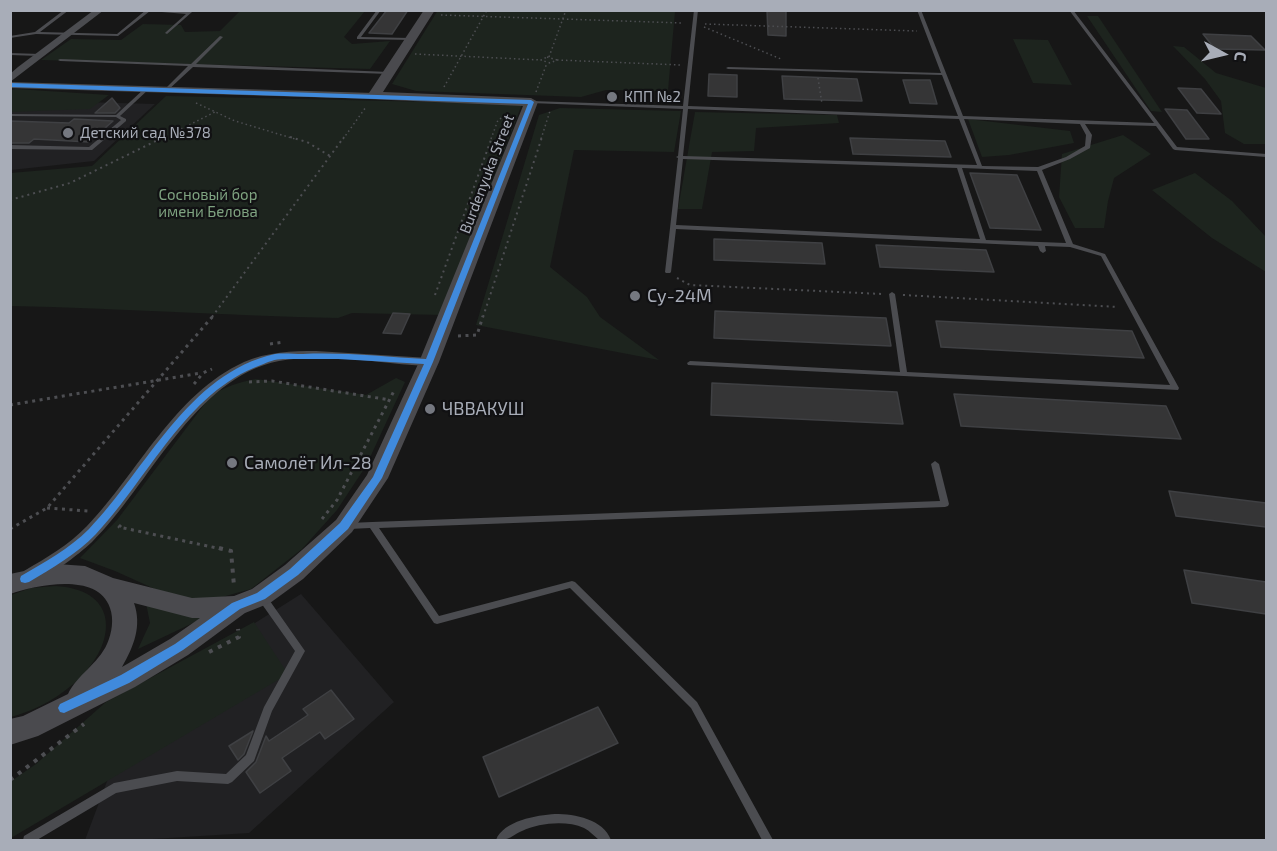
<!DOCTYPE html>
<meta charset="utf-8">
<style>
body{margin:0}
#map{position:relative;width:1277px;height:851px;overflow:hidden;background:#171717;font-family:"Exo 2",sans-serif}
canvas{display:block}
.frame{position:absolute;inset:0;border:12px solid #a8adb8;pointer-events:none}
.north{position:absolute;left:1193px;top:24px;width:60px;height:60px;-webkit-text-stroke:4px #111113;paint-order:stroke;rotate:98deg;font-size:16px;font-weight:700;line-height:24px;text-align:center;color:#a8adb8}
.north::after{content:'';display:block;margin:auto;width:21px;height:27px;background:#a8adb8;clip-path:polygon(50% 0,100% 100%,50% 72%,0 100%)}
</style>
<div id="map">
<canvas width="1277" height="851"></canvas>
<div class="frame"></div>
<div class="north">С</div>
</div>
<script>
const g = document.querySelector('canvas').getContext('2d');
g.lineJoin = 'round';
function paint(path, color) {
  g.fillStyle = color;
  g.fill(path, 'evenodd');
}
function trace(path, color, width, dash) {
  g.strokeStyle = color;
  g.lineWidth = width;
  g.lineCap = dash ? 'butt' : 'round';
  g.setLineDash(dash || []);
  g.stroke(path);
}
function drawText(font, color, halo, rows, align = 'center') {
  g.font = font + ' "Exo 2",sans-serif';
  g.lineWidth = 4.5;
  g.setLineDash([]);
  g.textBaseline = 'middle';
  g.strokeStyle = halo;
  g.fillStyle = color;
  for (const [text, x, y, turn = 0] of rows) {
    g.save();
    g.translate(x, y);
    g.rotate((+turn || 0) * Math.PI / 180);
    g.textAlign = isNaN(turn) ? turn : align;
    if (halo) g.strokeText(text, 0, 0);
    g.fillText(text, 0, 0);
    g.restore();
  }
}
const built = new Path2D(`
 M11,100L155,104L94,161L11,170Z
 M301,594L394,702L249,833L137,840H85L139,696Z`);
const green = new Path2D(`
 M438,10L675,11L668,91L606,90L581,97L416,91L392,84Z
 M240,11H365L344,37L352,44L390,41L370,69L41,60L71,39L121,40L143,24L181,25L185,32L220,31Z
 M1087,16H1098L1162,112L1151,111Z
 M1013,39L1048,40L1072,85L1033,83Z
 M1173,46L1184,47L1216,73L1266,88V144H1244L1225,133L1221,101L1205,79Z
 M11,90L16,89L109,95L90,109L11,112Z
 M166,96L522,104L442,315L352,313L338,318C229,316 120,308 11,306V173L92,166Z
 M560,108L681,111L674,152L574,150L550,267L587,297L600,317L659,360L476,325L539,115Z
 M695,112L837,115L839,123L756,128L754,151L712,152L702,209H678Z
 M968,119L1070,131L1074,143L1009,155L982,157Z
 M1123,135L1151,154L1114,178L1108,201L1104,228H1075L1059,197L1062,154Z
 M1195,173L1232,201L1266,237V272L1212,238L1152,190Z
 M396,378L405,382L366,466L337,510L302,549L251,589L211,600H194L166,594L115,571L80,558L117,520L209,398C223,387 239,382 256,379L366,395Z
 M55,586C116,589 119,637 82,676C62,696 37,710 11,717V595L31,588Z
 M145,598L212,614L138,649L150,623Z
 M254,622L288,674L11,838L10,782L36,764L106,702Z`);
const building = new Path2D(`
 M387,10H408L392,34L369,33Z
 M767,10H786V36L768,35Z
 M1203,34L1251,36L1265,50L1215,49Z
 M709,74L737,75V97L708,96Z
 M782,76L857,79L862,101L784,99Z
 M903,80H930L937,104L910,103Z
 M1178,88L1201,89L1221,114L1197,113Z
 M112,98L120,108L115,113H95Z
 M1165,109L1187,110L1209,139H1186Z
 M74,119L113,121L89,142L34,139L29,143H10V121L69,123Z
 M850,138L945,141L951,157L853,154Z
 M970,173L1017,175L1041,230L990,228Z
 M714,239L822,243L825,264L714,260Z
 M876,245L986,250L994,272L880,267Z
 M715,311L886,318L891,346L714,338Z
 M393,313L410,314L401,334L383,333Z
 M936,321L1132,331L1144,358L941,347Z
 M712,383L897,392L903,424L711,415Z
 M954,394L1166,406L1181,439L961,426Z
 M1169,491L1266,503V527L1176,516Z
 M1184,570L1266,582V614L1192,603Z
 M331,690L354,719L325,739L320,732L282,758L291,771L260,793L246,772L256,762L266,736L269,741L308,715L303,709Z
 M598,707L618,743L499,797L483,757Z
 M253,731L244,754L238,760L229,746Z`);
const pathFar3 = new Path2D(`
 M441,15L683,23
 M705,24L917,31
 M704,27L781,59
 M415,54L541,60
 M547,57L557,60L550,63L541,60Z
 M549,57L566,10
 M557,60L681,65
 M818,78L822,104
 M444,87L487,10
 M536,92L547,63
 M196,103L235,121L295,139
 M161,139L215,112
 M343,139L366,107
 M491,139L498,120L508,114
 M541,139L550,111`);
const pathFar2 = new Path2D(`
 M290,137L307,142L330,156
 M10,200L70,183L164,137
 M677,278L690,285L882,294
 M435,295L492,137
 M903,295L1118,307
 M212,317L344,137
 M483,317L542,137`);
const pathFar1 = new Path2D(`
 M458,336L477,335L483,316
 M270,344L284,342
 M249,382L272,381L390,400
 M194,384L203,373L212,369
 M10,405L201,373
 M47,508L88,511
 M322,519L337,500L394,391
 M121,525L119,527L226,550
 M10,529L47,508L213,316`);
const path = new Path2D(`
 M219,548L231,551L234,586
 M209,652L239,637L238,629
 M10,780L84,724`);
const lane = new Path2D(`
 M64,10H69L40,32L117,34L146,10L190,11L192,12L167,34L165,33L166,32L186,14L150,11L118,36L36,34L10,38V36L35,32Z
 M377,10H381L361,37L411,38H412V40L357,39V37Z
 M694,10H698L688,106L958,116L942,75L728,69L726,68L728,67L941,73L917,10H921L963,116L1154,123L1069,10H1073L1177,147L1266,154V157L1175,150L1173,149L1156,126L1085,124L1092,135L1090,148L1070,159L1042,170L1073,244L1105,254L1179,388L1178,390L688,365L687,363L690,361L900,372L889,294L892,292L895,294L907,372L1170,385L1101,256L1070,247L1045,246L1046,251L1043,253L1040,251L1038,246L676,229L671,272L670,273H666L665,272L678,158L676,157L678,156L683,109L531,103L529,102L531,101L683,106ZM688,109L959,119L977,165L683,156ZM964,119L1080,124L1086,135L1085,146L1066,157L1038,167L982,166ZM683,159L957,168L980,239L676,225ZM962,168L1037,171L1066,243L986,240Z
 M220,36L223,37L196,64L389,72L391,73L389,74L193,67L167,91H165V89L188,66L60,61L58,60L60,59L191,64Z
 M10,53L40,54L42,55L40,56L10,55Z
 M145,88L149,89L120,116L126,119V121L92,150L10,149V145L89,147L121,120L116,117L10,116V114L116,115Z
 M935,461L939,464L949,504L948,506L945,507L379,528L439,616L572,581L575,582L697,702L773,840H762L691,708L570,588L437,624L434,623L370,528L349,529L346,528L345,526L346,524L349,523L372,522L940,501L931,464Z
 M262,593L265,594L305,651L272,711L254,761L232,782L228,784L177,781L116,793L37,840H23L24,836L114,783L177,771L226,774L246,755L264,707L295,651L259,600L258,597L259,594Z
 M555,814C575,814 603,819 611,840H599C594,836 590,831 584,828C566,820 539,823 522,831C509,837 511,840 496,840C503,821 537,815 555,814Z`);
const street = new Path2D(`
 M94,10H104L10,82V74L18,67Z
 M10,82L374,93L379,96L374,99L10,88Z
 M316,351L429,358L436,362L429,366C380,364 327,352 279,361C194,378 149,486 92,542C79,554 40,586 24,581L21,576L24,571C46,558 69,545 87,526C138,473 174,394 244,362C266,352 293,351 316,351Z`);
const secondary = new Path2D(`
 M424,10H435L383,92L531,98L538,102L439,362L388,478L352,532L303,579L270,603L245,613L188,655L135,687L38,736L10,745V719L23,716L68,694C77,675 98,664 107,644C112,633 114,619 110,608C98,572 37,585 10,594V574L57,564L85,566L113,578L192,598L234,596L252,589L285,565L336,520L367,475L419,362L523,106L369,99L367,96ZM134,603L192,618H200L170,639L122,667C134,646 142,626 134,603Z`);
const cycleway = new Path2D(`
 M10,83L531,100L534,102L433,362L382,478L348,529L298,575L265,599L240,609L183,650L129,683L64,713L60,712L58,708L60,704L121,675L175,644L232,603L257,593L290,569L340,523L373,477L424,364L338,359H283C275,359 268,362 261,365C186,392 148,479 96,534C77,554 52,568 29,582L25,583L21,582L20,579L21,576C45,562 69,549 89,529C146,470 188,373 275,354C284,353 293,354 303,354C344,352 385,357 426,359L528,104L10,87Z`);
const markers = [
 [612,97,6,"#757880"],
 [68,133,6,"#757880"],
 [635,296,6,"#757880"],
 [430,409,6,"#757880"],
 [232,463,6,"#757880"]
];
const farPoinames = [
 ["КПП №2",624,97],
 ["Детский сад №378",80,133]
];
const farStreetnames = [
 ["Burdenyuka Street",487,174,-69]
];
const farParknames = [
 ["Сосновый бор",208,195],
 ["имени Белова",208,212]
];
const poiNames = [
 ["Су-24М",647,296],
 ["ЧВВАКУШ",442,409],
 ["Самолёт Ил-28",244,463]
];
paint(built, '#212123');
paint(green, '#1d241e');
paint(building, '#353536');
trace(building, '#3f4043', 1.5);
trace(pathFar3, '#4d4e52', 1.5, [1.5, 3]);
trace(pathFar2, '#4d4e52', 2, [2, 4]);
trace(pathFar1, '#4d4e52', 3, [3, 4.5]);
trace(path, '#4d4e52', 4, [4, 6]);
paint(lane, '#4b4c50');
paint(street, '#4b4c50');
paint(secondary, '#4a4a4e');
paint(cycleway, '#408adc');
for (const [x, y, r, color] of markers) {
  const dot = new Path2D();
  dot.arc(x, y, r, 0, 2 * Math.PI);
  g.fillStyle = color;
  g.fill(dot);
  trace(dot, '#111113', 2);
}
drawText('15px', '#a8adb8', '#111113', farPoinames, 'left');
drawText('15px', '#a8adb8', '#111113', farStreetnames);
drawText('15px', '#7fa381', '#111113', farParknames);
drawText('18px', '#a8adb8', '#111113', poiNames, 'left');
</script>
